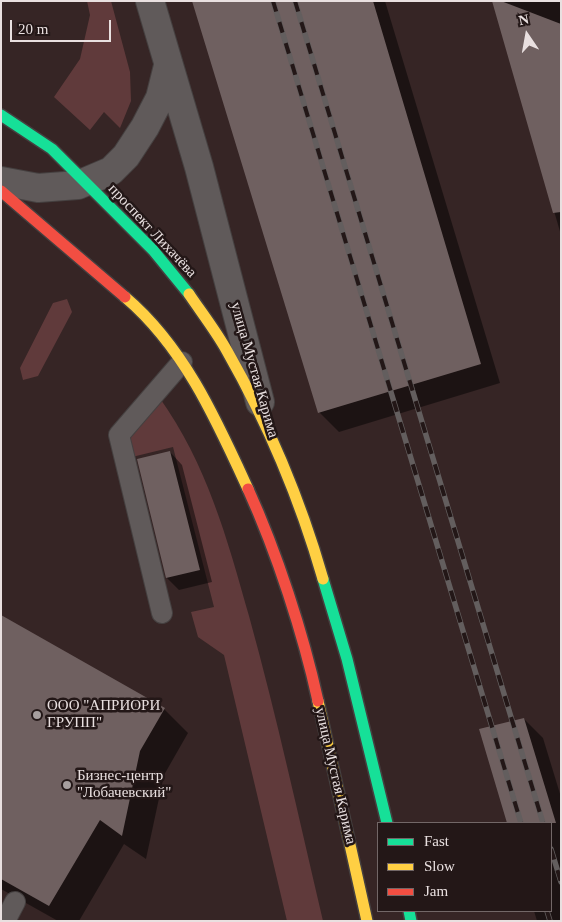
<!DOCTYPE html>
<meta charset="utf-8">
<style>
body{margin:0}
#map{position:relative;width:562px;height:922px;overflow:hidden;background:#2a2424;font-family:Georgia,serif}
canvas{display:block}
.frame{position:absolute;inset:0;border:2px solid #e9e0e0;pointer-events:none}
.legend{position:absolute;left:377px;top:822px;width:175px;height:90px;box-sizing:border-box;background:#231717;border:1px solid #726767;margin:0;padding:6px 9px;list-style:none;font-size:15px;color:#e9e0e0}
.legend li{display:flex;align-items:center;gap:10px;height:25px}
.legend b{width:25px;border:1px solid #726767}
.north{position:absolute;left:502px;top:10px;width:50px;height:50px;-webkit-text-stroke:4px #231717;paint-order:stroke;rotate:348deg;font-size:14px;font-weight:700;line-height:20px;text-align:center;color:#e9e0e0}
.north::after{content:'';display:block;margin:auto;width:18px;height:22px;background:#e9e0e0;clip-path:polygon(50% 0,100% 100%,50% 72%,0 100%)}
.scale{position:absolute;left:10px;top:20px;width:101px;height:22px;box-sizing:border-box;border:2px solid #e9e0e0;border-top:0;padding-left:6px;font-size:15px;line-height:18px;white-space:nowrap;color:#e9e0e0;-webkit-text-stroke:4px #231717;paint-order:stroke}
</style>
<div id="map">
<canvas width="562" height="922"></canvas>
<div class="frame"></div>
<ul class="legend">
<li><b style="height:6px;background:#16e098"></b>Fast</li>
<li><b style="height:6px;background:#ffcf43"></b>Slow</li>
<li><b style="height:6px;background:#f24e42"></b>Jam</li>
</ul>
<div class="north">N</div>
<div class="scale">20 m</div>
</div>
<script>
const g = document.querySelector('canvas').getContext('2d');
g.lineJoin = 'round';
function paint(path, color) {
  g.fillStyle = color;
  g.fill(path, 'evenodd');
}
function trace(path, color, width, dash) {
  g.strokeStyle = color;
  g.lineWidth = width;
  g.lineCap = dash ? 'butt' : 'round';
  g.setLineDash(dash || []);
  g.stroke(path);
}
function drawText(font, color, halo, rows, align = 'center') {
  g.font = font + ' Georgia,serif';
  g.lineWidth = 5;
  g.setLineDash([]);
  g.textBaseline = 'middle';
  g.strokeStyle = halo;
  g.fillStyle = color;
  for (const [text, x, y, turn = 0] of rows) {
    g.save();
    g.translate(x, y);
    g.rotate((+turn || 0) * Math.PI / 180);
    g.textAlign = isNaN(turn) ? turn : align;
    if (halo) g.strokeText(text, 0, 0);
    g.fillText(text, 0, 0);
    g.restore();
  }
}
const built = new Path2D(`
 M1,1H561V921H1ZM378,823H551V911H378Z`);
const green = new Path2D(`
 M87,1H111L130,72L131,101L120,128L104,112L90,130L54,97L80,59L90,15Z
 M67,299L72,312L38,376L23,380L20,368L53,303Z
 M159,397C207,464 227,538 249,616C277,717 299,819 323,921H287L224,655L198,637L191,612L214,607L173,447L132,457L128,436Z`);
const shadow = new Path2D(`
 M194,1H385L500,383L339,432L319,412Z
 M493,1H561V235Z
 M170,452L182,465L212,582L179,590L167,578Z
 M1,616L164,709L188,733L164,775L146,859L124,844L79,921H58L1,889Z
 M524,719L543,738L561,797V921H537L534,911H551V823H508L481,730Z`);
const building = new Path2D(`
 M192,1H373L481,364L318,413Z
 M492,1H501L561,24V212L553,213Z
 M170,451L200,570L166,578L137,459Z
 M1,615L165,708L140,751L122,836L100,820L49,906L1,879Z
 M524,718L556,823H507L479,729Z`);
const lane = new Path2D(`
 M162,613L119,435L182,362
 M5,921L15,902`);
const street = new Path2D(`
 M150,1L199,167L260,402
 M1,181L38,188L78,185L111,171L126,156L145,127L160,98L168,66`);
const fast = new Path2D(`
 M1,115L52,149L153,250L189,294
 M323,579L347,659L387,823
 M409,911L411,921`);
const slow = new Path2D(`
 M189,294C201,312 216,331 227,351C268,423 300,499 323,579
 M125,297C184,347 216,419 248,489
 M318,701L367,921`);
const jam = new Path2D(`
 M1,191L125,297
 M248,489C277,553 303,633 318,701`);
const rail = new Path2D(`
 M273,1L521,823
 M295,1L543,823
 M551,849L561,882
 M547,911L550,921`);
const markers = [
 [37,715,5,"#a69e9e"],
 [67,785,5,"#a69e9e"]
];
const streetNames = [
 ["проспект Лихачёва",152,231,47],
 ["улица Мустая Карима",254,370,74],
 ["улица Мустая Карима",335,776,77]
];
const poiNames = [
 ["ООО \"АПРИОРИ",47,706],
 ["ГРУПП\"",47,723],
 ["Бизнес-центр",77,776],
 ["\"Лобачевский\"",77,793]
];
paint(built, '#362525');
paint(green, '#603a3b');
paint(shadow, '#0007');
paint(building, '#6f6060');
trace(lane, '#454040', 22);
trace(street, '#454040', 30);
trace(fast, '#454040', 14);
trace(slow, '#454040', 14);
trace(jam, '#454040', 14);
trace(lane, '#605a5a', 20);
trace(street, '#605a5a', 28);
trace(fast, '#16e098', 11);
trace(slow, '#ffcf43', 11);
trace(jam, '#f24e42', 11);
trace(rail, '#635e5e', 5.5);
trace(rail, '#231717', 4, [11]);
for (const [x, y, r, color] of markers) {
  const dot = new Path2D();
  dot.arc(x, y, r, 0, 2 * Math.PI);
  g.fillStyle = color;
  g.fill(dot);
  trace(dot, '#231717', 2);
}
drawText('15px', '#e9e0e0', '#231717', streetNames);
drawText('15px', '#e9e0e0', '#231717', poiNames, 'left');
</script>
